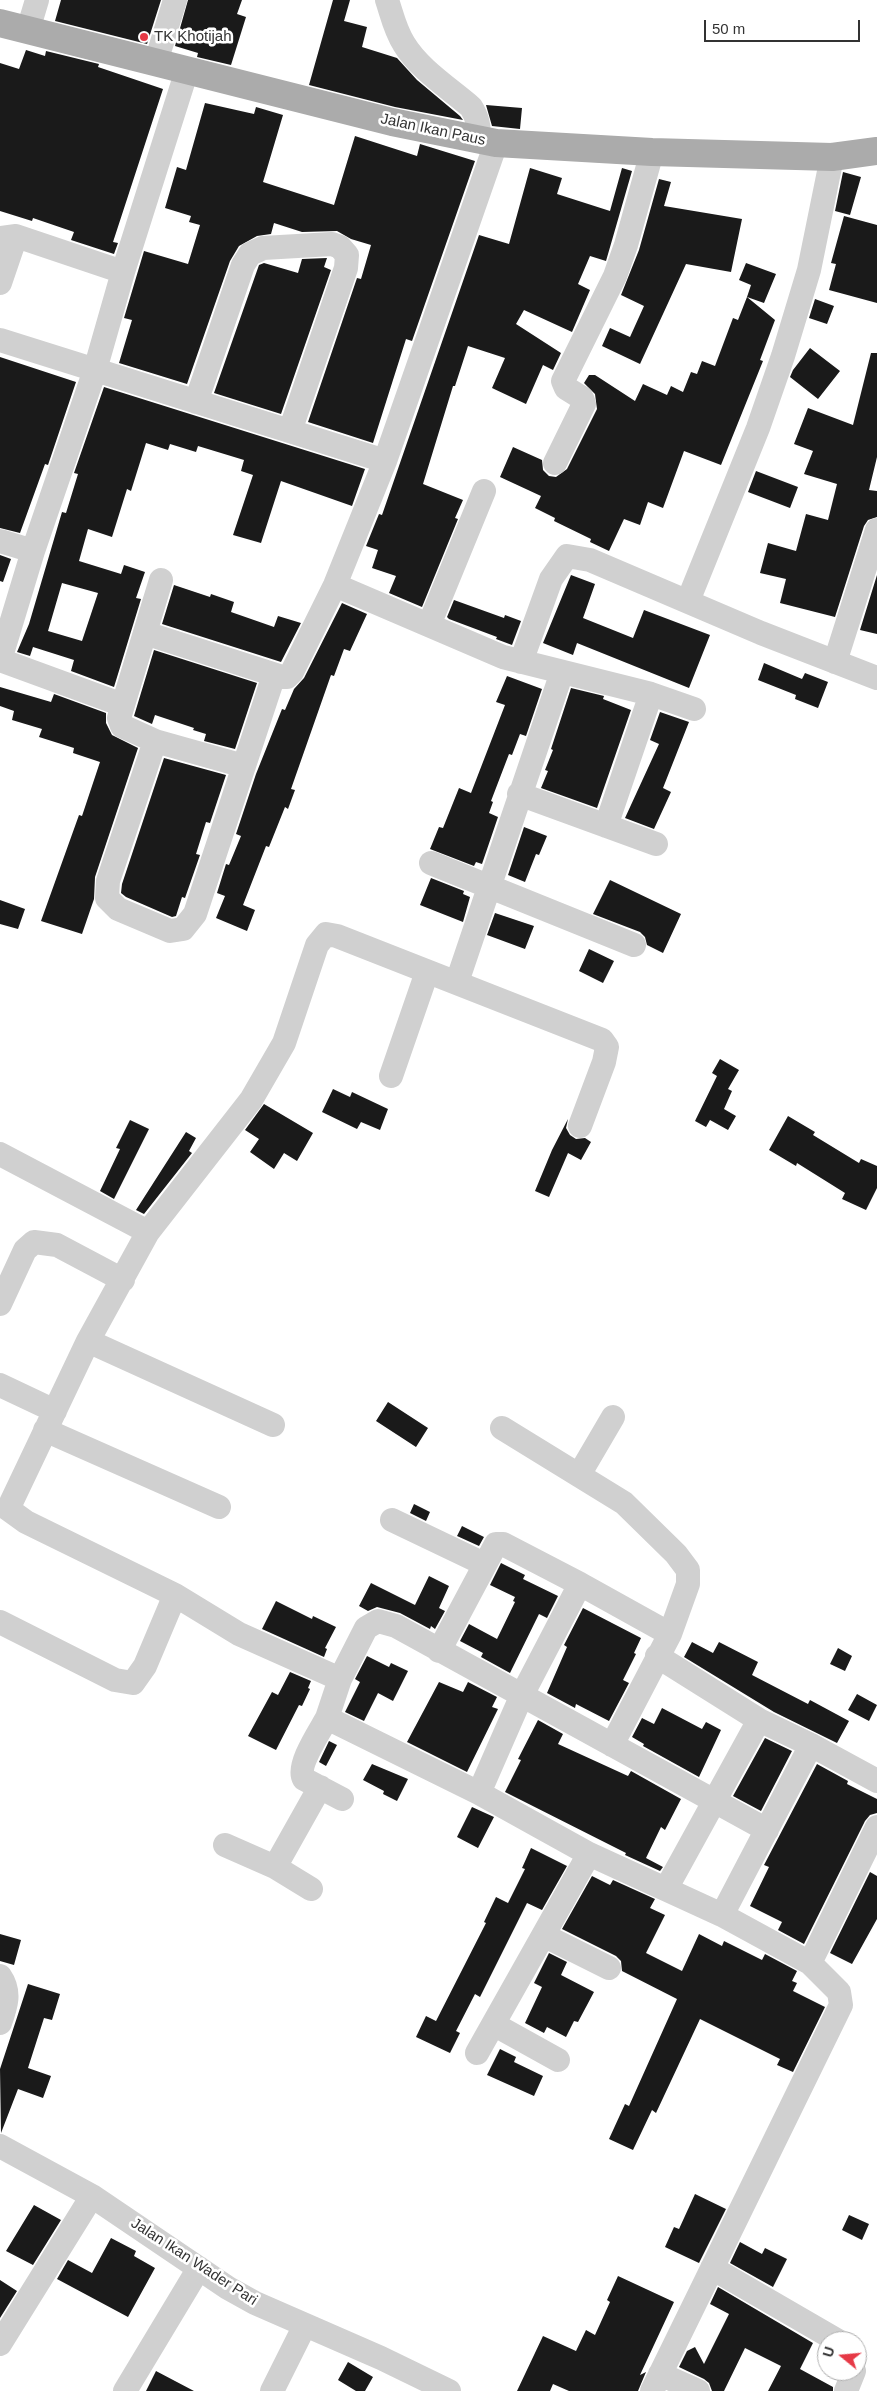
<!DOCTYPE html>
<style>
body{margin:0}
#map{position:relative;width:877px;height:2391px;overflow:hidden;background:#fff;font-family:Arial,sans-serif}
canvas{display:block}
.north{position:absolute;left:817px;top:2331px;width:50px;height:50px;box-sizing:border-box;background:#fff;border:1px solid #adadad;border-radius:50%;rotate:287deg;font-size:14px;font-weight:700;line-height:20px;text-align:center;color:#333}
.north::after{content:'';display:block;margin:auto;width:18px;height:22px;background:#e63946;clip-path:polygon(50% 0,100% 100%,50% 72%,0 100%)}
.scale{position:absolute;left:704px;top:20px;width:156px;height:22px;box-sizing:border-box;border:2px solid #333;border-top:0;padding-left:6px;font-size:15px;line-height:18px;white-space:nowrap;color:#333;-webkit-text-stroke:4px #fff;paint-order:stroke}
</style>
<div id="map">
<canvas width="877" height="2391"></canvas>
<div class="north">U</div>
<div class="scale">50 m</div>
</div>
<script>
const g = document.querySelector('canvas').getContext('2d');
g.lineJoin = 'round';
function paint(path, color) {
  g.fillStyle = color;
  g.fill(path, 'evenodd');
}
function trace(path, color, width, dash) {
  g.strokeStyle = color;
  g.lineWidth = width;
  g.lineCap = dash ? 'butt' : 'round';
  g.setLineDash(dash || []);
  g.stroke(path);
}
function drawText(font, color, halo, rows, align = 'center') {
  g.font = font + ' Arial,sans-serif';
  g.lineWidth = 5;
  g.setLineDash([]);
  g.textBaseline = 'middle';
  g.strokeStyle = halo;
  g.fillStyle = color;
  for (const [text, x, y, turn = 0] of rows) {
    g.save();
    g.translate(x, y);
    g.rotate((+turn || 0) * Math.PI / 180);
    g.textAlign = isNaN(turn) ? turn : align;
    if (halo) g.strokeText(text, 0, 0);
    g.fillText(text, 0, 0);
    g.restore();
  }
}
const building = new Path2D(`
 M61,0H161L147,44L55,21Z
 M188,0H242L237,14L246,17L231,65L197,57L198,53L175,46Z
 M333,0H350L344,21L367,27L362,47L397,58L417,80L460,116L463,120L395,107L309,85Z
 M26,50L45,56L46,51L99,64L98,67L163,89L113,242L118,243L114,254L71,240L74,232L33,218L32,221L0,211V63L19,69Z
 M205,103L254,114L256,107L283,115L263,182L334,205L355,136L417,156L420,144L475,161L412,341L406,339L373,443L308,422L357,278L361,279L371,245L351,239L337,231L302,232L274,223L271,234L257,236L239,246L230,261L187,384L119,363L132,320L124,318L144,251L188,264L200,225L189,222L191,216L165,208L177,167L186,170Z
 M486,105L522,108L520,129L492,126Z
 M530,168L562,178L557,194L610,211L622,168L632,171L606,261L590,256L578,284L590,290L572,332L524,310L516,324L561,353L553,370L543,365L526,404L492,388L505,358L468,346L455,386H453L423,484L463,500L455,518L458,519L422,607L389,593L396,576L372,568L378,550L366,546L379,514L382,515L479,235L509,244Z
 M843,172L861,177L850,215L835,211Z
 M659,179L671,182L664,206L742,219L731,272L686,264L640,364L602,346L610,328L630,337L644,306L621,295L639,250Z
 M844,216L877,225V303L829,290L836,264L831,263Z
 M327,258L324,267L331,270L281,414L214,393L259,265L264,263L298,273L302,259Z
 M746,263L776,274L764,303L747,297L751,285L739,280Z
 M747,297L775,320L760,360L763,361L721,465L684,451L663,508L648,502L640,525L624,519L609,551L590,542L591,539L554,521L555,518L535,508L541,496L500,477L513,447L542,460L543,470L549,476L556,477L567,469L597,409L595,394L584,383L589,375H595L635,401L643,384L667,395L671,386L683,392L691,372L697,374L702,361L715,366L733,318L738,320Z
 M815,299L834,306L827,324L809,318Z
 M810,348L840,371L818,399L790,377L793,370Z
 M871,353H877V457L869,490L877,491V517L868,520L864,526L835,617L780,603L786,579L760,573L768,543L796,551L806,514L828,520L837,484L804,474L813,451L794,444L808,408L853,425Z
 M0,357L76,382L48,465L45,464L20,533L0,528Z
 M104,387L365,469L352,506L281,481L261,543L233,535L253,475L241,471L244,460L198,446L196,452L170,444L168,450L146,443L131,491L127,489L112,537L88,529L79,561L121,574L124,565L145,572L136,598L141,599L114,687L71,671L74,660L33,647L30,656L17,652L29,624L62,512L66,513L78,474L74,473ZM62,583L98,593L82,641L48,631Z
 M756,471L798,487L790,508L748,492Z
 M0,555L11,559L3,582L0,581Z
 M571,575L595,584L583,618L633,638L644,610L710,635L689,688L577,643L573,655L543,643Z
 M877,575V634L860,630Z
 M174,585L210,597L211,594L234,602L231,612L274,627L278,616L301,623L281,662L162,624Z
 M454,600L504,618L505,615L521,621L512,645L496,639L497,637L449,619L447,617Z
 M342,603L367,614L350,651L344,649L334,676L331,675L291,789L295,790L288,809L285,807L269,847L266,846L243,905L255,910L247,931L216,918L225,896L217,893L226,864L229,865L241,836L236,834L256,774L282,709L285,710L294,689L304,678Z
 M154,650L257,683L235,749L204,741L206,734L193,730L194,728L155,715L152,724L134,716Z
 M764,663L802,679L805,673L828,682L818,708L795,699L796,695L758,680Z
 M507,676L542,689L526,736L520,734L512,755L509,754L491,801L493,802L489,813L498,817L482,864L476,862L474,866L430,849L439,827L443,828L459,788L471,793L505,705L496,702Z
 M0,687L51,702L54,694L106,713V723L112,735L138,748L95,877L94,899L82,934L41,921L79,815L82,816L100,762L73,753L74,748L39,737L42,729L12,720L14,711L0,706Z
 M571,688L604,696L603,699L631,710L597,808L541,788L548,771L545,770L553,750L551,749Z
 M660,712L689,722L663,788L671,792L654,829L625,818L659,744L650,740Z
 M164,758L226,775L210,823L206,822L196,854L200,855L185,898L182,897L176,916L172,917L126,897L121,893L122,884Z
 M524,827L547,836L539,855L536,854L525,882L508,875Z
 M431,878L464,891L463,894L470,897L463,922L420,905Z
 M610,880L681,914L663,953L647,945L645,937L640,932L593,914Z
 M0,900L25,909L18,929L0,924Z
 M495,913L534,926L525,949L487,935Z
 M589,949L614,961L603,983L579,971Z
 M720,1059L739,1070L728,1089L732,1091L724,1109L736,1116L728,1130L710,1120L706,1127L695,1121L717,1076L712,1073Z
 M333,1089L350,1097L352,1092L388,1109L380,1130L361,1122L357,1129L322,1112Z
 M264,1104L313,1133L297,1161L284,1153L274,1169L250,1152L259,1139L245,1130Z
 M788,1116L815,1132L813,1135L859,1163L861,1159L877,1166V1188L866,1210L842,1199L845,1193L797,1163L796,1166L769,1150Z
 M568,1119L566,1128L570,1135L576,1139L585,1138L591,1142L581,1160L568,1153L549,1197L535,1191L552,1150Z
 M130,1120L149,1129L114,1199L100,1191L120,1149L116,1148Z
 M186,1132L196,1138L189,1151L192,1153L144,1214L136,1210Z
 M388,1402L428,1428L416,1447L376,1421Z
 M414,1504L430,1512L426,1521L410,1513Z
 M462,1526L484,1537L479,1546L457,1536Z
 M501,1563L525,1575L523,1579L558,1596L547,1618L539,1614L510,1673L481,1657L483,1653L460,1641L469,1624L497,1639L515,1602L513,1601L515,1597L490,1585Z
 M429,1576L449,1586L439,1608L445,1611L435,1629L431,1626L430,1629L400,1613L377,1607L368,1611L359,1606L371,1583L415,1605Z
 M276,1601L312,1619L313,1616L336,1627L325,1648L327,1649L324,1657L262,1629Z
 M583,1608L641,1638L634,1653L636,1654L623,1680L629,1683L609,1721L576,1704L575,1708L547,1693L567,1647L564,1645Z
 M692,1642L713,1653L719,1642L758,1662L752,1675L808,1704L810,1700L849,1721L837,1743L774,1712L684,1657Z
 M838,1648L852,1656L845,1671L830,1664Z
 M367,1656L389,1667L391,1663L408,1671L393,1701L378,1693L364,1721L345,1712L360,1682L355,1679Z
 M290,1672L311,1681L308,1688L310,1689L302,1706L299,1705L276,1750L248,1736L272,1692L278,1695Z
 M439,1682L463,1692L468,1682L497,1697L492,1707L498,1709L467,1772L407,1742Z
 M857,1694L877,1705L869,1721L848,1710Z
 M662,1708L702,1729L706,1722L721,1730L699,1777L643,1746L644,1744L632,1737L642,1718L654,1724Z
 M538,1720L563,1734L558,1744L628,1776L631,1771L681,1799L665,1830L661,1827L646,1858L663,1867L660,1871L625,1855L626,1853L505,1792L521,1760L518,1759Z
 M765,1738L792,1751L761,1811L733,1796Z
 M329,1741L337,1745L326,1766L319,1762Z
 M372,1764L408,1779L397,1801L383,1794L384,1791L363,1780Z
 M817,1764L848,1781L847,1784L877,1799V1813L870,1815L865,1821L804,1944L778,1930L782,1922L750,1906L769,1867L764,1865Z
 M472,1807L494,1817L478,1848L457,1837Z
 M531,1848L567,1866L542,1910L527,1903L480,1997L475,1994L456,2031L460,2033L450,2053L416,2037L426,2016L436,2021L486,1923L484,1922L496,1897L508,1903L525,1869L522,1868Z
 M870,1872L877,1876V1919L852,1964L830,1953Z
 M592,1876L610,1885L613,1880L655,1899L650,1908L665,1915L646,1953L682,1971L699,1934L722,1946L724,1941L762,1960L765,1954L797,1971L792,1981L797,1983L793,1991L825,2007L793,2072L777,2065L780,2059L700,2019L656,2113L652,2110L633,2150L609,2139L625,2104L629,2106L677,1999L622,1971L621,1961L616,1956L562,1929Z
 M0,1934L21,1940L14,1965L0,1961Z
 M549,1953L567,1962L561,1975L594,1992L578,2022L574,2021L566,2037L547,2027L544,2033L525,2023L542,1987L534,1983Z
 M28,1984L60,1994L52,2020L44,2018L28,2068L51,2076L43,2098L18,2089L1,2133L0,2069Z
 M500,2049L516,2057L514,2062L543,2076L534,2096L487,2075Z
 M695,2194L726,2209L699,2263L665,2247L674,2227L679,2229Z
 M34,2205L61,2220L33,2265L6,2251Z
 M849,2215L869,2224L862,2240L842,2230Z
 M111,2238L136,2251L134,2256L155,2268L128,2317L57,2279L68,2260L92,2273Z
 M740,2242L762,2254L765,2248L787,2259L773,2287L730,2263Z
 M618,2276L674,2302L640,2375L646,2372L638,2391H569L553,2384L550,2391H517L543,2336L576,2351L586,2330L595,2335L610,2302L607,2300Z
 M0,2280L17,2291L0,2318Z
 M718,2287L813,2343L800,2369L833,2387V2391H768L781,2366L745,2348L724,2391H712L709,2383L704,2379L679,2367L687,2351L695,2347L704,2364L729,2314L710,2304Z
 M348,2362L373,2377L365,2391H356L338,2380Z
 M156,2371L194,2391H146Z`);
const minor = new Path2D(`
 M387,0C392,15 395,30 404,44C419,69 449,88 471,107C478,118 479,127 479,139
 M28,30L37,0
 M156,62L175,0
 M0,238L16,236L123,272
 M0,283L16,236
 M0,340L385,461
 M196,402L243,265L250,254L263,248L332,244L340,247L347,255L346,268L290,431
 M555,463L584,404L582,398L566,388L563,381L615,276L626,245L652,152
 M0,541L33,551
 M161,580L119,718L122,726L155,741L244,766
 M335,585L503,657L651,694L694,709
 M688,601L758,428L783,356L809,270L832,157
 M429,625L484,491
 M145,633L282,677H287L292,672L335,585L385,461L496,143
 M0,660L33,551L95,370L123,272L187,70
 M0,660L123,705
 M521,662L551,579L567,556L590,560L761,633L877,678
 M835,662L877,530
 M155,741L108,881L107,898L118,909L170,931L183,929L195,914L274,675
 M519,794L656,844
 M606,826L651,694
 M431,863L634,945
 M457,982L562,672
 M391,1076L427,972
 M0,1154L148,1232
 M0,1304L25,1250L34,1242L57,1245L123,1280
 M88,1341L273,1425
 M0,1385L55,1411
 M502,1428L624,1503L676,1554L688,1570V1584L670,1634
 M45,1430L219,1507
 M579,1475L613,1417
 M392,1520L484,1564
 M0,1622L115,1680L133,1683L145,1666L175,1595
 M439,1651L496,1544H503L580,1584
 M657,1656L759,1720L811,1745L877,1781
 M340,1679L239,1634L175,1595L26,1522L8,1509L88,1341L148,1232L251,1100L284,1043L317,945L326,934L337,936L602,1040L607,1047L604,1062L580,1126
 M327,1718C320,1731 296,1766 304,1779L342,1799
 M479,1793L521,1697L580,1584L670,1634L612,1745
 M225,1845L275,1867L311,1889
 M275,1867L320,1787
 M666,1889L759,1720
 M722,1915L811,1745
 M545,1936L609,1968
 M810,1963L877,1827
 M0,1976C11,1992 6,2006 0,2023
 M495,2025L558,2060
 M477,2053L589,1854
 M0,2146L92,2196L228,2288L255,2303L381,2358L449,2391
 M712,2268L838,2341
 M0,2344L92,2196
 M660,2374L698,2391
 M125,2391L199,2268
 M272,2391L305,2325
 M652,2391L841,2005L839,1992L810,1963L722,1915L589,1854L479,1793L327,1718L340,1679L366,1628L378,1621L396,1626L767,1830
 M846,2391L854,2371`);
const major = new Path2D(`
 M0,23L392,122L496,143L652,152L832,157L877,151`);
const markers = [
 [144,37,5,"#e63946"]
];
const poiNames = [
 ["TK Khotijah",154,37]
];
const streetNames = [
 ["Jalan Ikan Paus",433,130,12],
 ["Jalan Ikan Wader Pari",194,2262,33]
];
paint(building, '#1a1a1a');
trace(minor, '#d0d0d0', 24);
trace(major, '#ababab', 28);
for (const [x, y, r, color] of markers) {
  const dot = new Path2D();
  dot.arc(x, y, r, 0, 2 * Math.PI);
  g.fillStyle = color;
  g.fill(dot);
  trace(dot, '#fff', 2);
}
drawText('15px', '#333', '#fff', poiNames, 'left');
drawText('15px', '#333', '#fff', streetNames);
</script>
